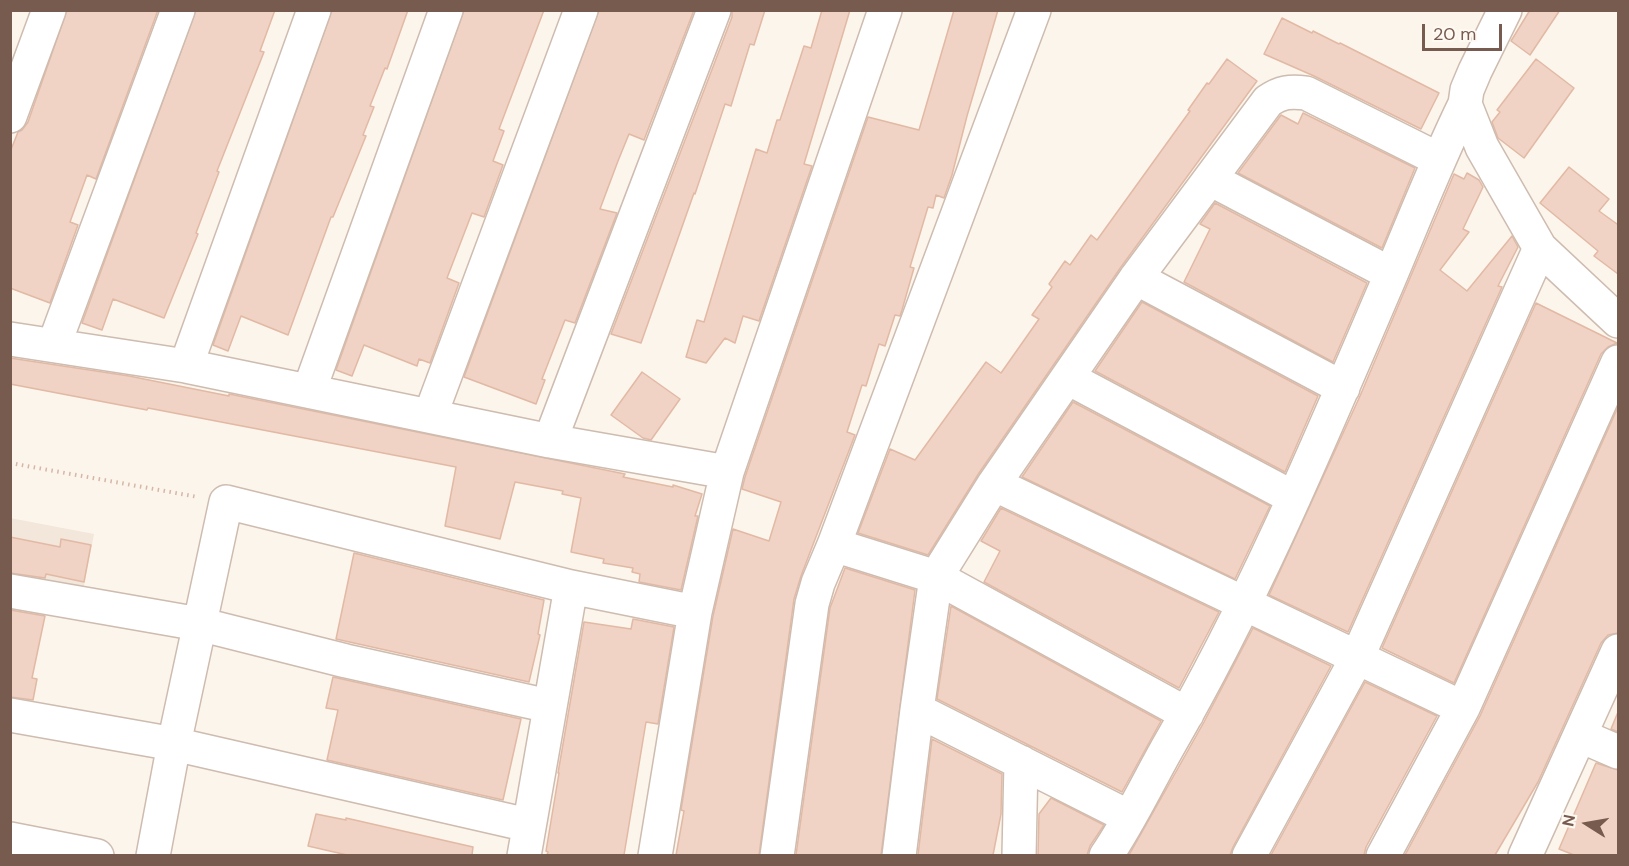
<!DOCTYPE html>
<style>
body{margin:0}
#map{position:relative;width:1629px;height:866px;overflow:hidden;background:#fcf5eb;font-family:"DM Sans",sans-serif}
canvas{display:block}
.frame{position:absolute;inset:0;border:12px solid #775b4e;pointer-events:none}
.north{position:absolute;left:1557px;top:794px;width:60px;height:60px;-webkit-text-stroke:4px #fef9f2;paint-order:stroke;rotate:281deg;font-size:16px;font-weight:700;line-height:24px;text-align:center;color:#775b4e}
.north::after{content:'';display:block;margin:auto;width:21px;height:27px;background:#775b4e;clip-path:polygon(50% 0,100% 100%,50% 72%,0 100%)}
.scale{position:absolute;left:1422px;top:24px;width:80px;height:27px;box-sizing:border-box;border:3px solid #775b4e;border-top:0;padding-left:8px;font-size:18px;line-height:21px;white-space:nowrap;color:#775b4e;-webkit-text-stroke:4px #fef9f2;paint-order:stroke}
</style>
<div id="map">
<canvas width="1629" height="866"></canvas>
<div class="frame"></div>
<div class="north">N</div>
<div class="scale">20 m</div>
</div>
<script>
const g = document.querySelector('canvas').getContext('2d');
g.lineJoin = 'round';
function paint(path, color) {
  g.fillStyle = color;
  g.fill(path, 'evenodd');
}
function trace(path, color, width, dash) {
  g.strokeStyle = color;
  g.lineWidth = width;
  g.lineCap = dash ? 'butt' : 'round';
  g.setLineDash(dash || []);
  g.stroke(path);
}
const residential = new Path2D(`
 M10,518L94,534L80,606L42,609L20,703L10,701Z`);
const building = new Path2D(`
 M67,10H158L96,179L87,175L70,222L78,225L50,303L10,288V152L18,132L22,130L28,122Z
 M196,10H275L260,51L264,52L217,171L219,172L196,233L198,234L164,318L113,299L102,330L82,323Z
 M332,10H408L387,69L385,68L370,106L374,107L363,135L366,136L333,217H331L288,335L241,316L228,351L213,345Z
 M464,10H544L499,129L504,131L493,161L503,165L484,217L472,213L447,278L459,283L430,363L419,359L417,366L364,345L352,376L336,370Z
 M599,10H694L644,140L629,134L618,161L600,209L617,213L575,323L565,320L542,379L545,380L536,404L464,377Z
 M732,10H765L754,45L750,44L731,106L725,104L695,194L694,193L641,343L611,334L732,17Z
 M822,10H850L804,164L812,166L759,321L743,316L735,343L725,338L706,363L686,357L697,320L704,322L756,149L767,153L777,120H780L804,46L811,48Z
 M954,10H998L967,116L952,175L944,198L936,195L933,208L928,207L910,267L914,268L902,310L900,316L895,315L885,346L879,344L866,386L862,385L847,432L855,435L801,576L794,599L759,855H676L684,811L681,810L713,616L733,529L769,541L781,502L742,489L745,477L868,117L919,130Z
 M1530,10H1560L1530,55L1511,41Z
 M1282,18L1312,33L1313,31L1339,44L1340,43L1439,93L1421,129L1314,76L1264,54Z
 M1227,59L1257,81L1121,267L979,473L928,555L858,533L890,449L915,460L986,362L1001,373L1039,319L1032,315L1052,287L1049,284L1065,261L1070,265L1091,235L1097,240L1190,111L1188,110L1207,83L1209,84Z
 M1536,59L1574,88L1524,158L1498,138L1492,122L1500,112L1497,110Z
 M1303,113L1415,168L1382,248L1238,173L1281,115L1298,124Z
 M1569,167L1609,199L1599,211L1617,224L1618,222V274L1594,256L1598,251L1540,203Z
 M1467,173L1479,180L1483,187L1463,229L1469,232L1440,270L1467,291L1512,236L1518,247L1498,286L1502,287L1348,632L1269,595L1360,396L1454,174L1464,179Z
 M1215,203L1367,283L1333,362L1184,282L1210,229L1200,224Z
 M1142,302L1318,396L1285,472L1095,371Z
 M1536,303L1617,343L1608,347L1601,354L1454,683L1382,648Z
 M10,358L129,376L229,396V394L625,474L623,477L673,487V485L702,494L695,516H698L681,590L639,582L640,574L632,572L633,568L603,563L604,559L571,552L581,498L562,494L563,491L515,482L500,539L445,526L456,467L148,408L147,410L115,404L10,384Z
 M642,372L680,399L651,440L643,438L611,415Z
 M1073,402L1270,506L1235,579L1022,477Z
 M1618,407V633L1608,635L1601,643L1538,782L1495,855H1405L1480,716Z
 M1001,508L1219,612L1179,688L984,582L1000,551L981,541Z
 M10,537L60,547L61,539L91,545L84,582L46,574L45,578L10,573Z
 M354,553L544,600L538,634L540,635L529,682L336,639Z
 M845,568L915,590L881,855H796L830,608Z
 M951,606L1161,721L1122,792L937,699Z
 M10,610L45,616L32,678L37,679L33,700L10,697Z
 M633,619L674,627L658,724L646,722L624,855H547L548,852L546,851L559,773H558L584,622L631,629Z
 M1253,628L1331,666L1233,847L1230,855H1129L1204,722Z
 M333,677L521,719L503,800L327,760L338,710L326,708Z
 M1365,682L1437,716L1366,847L1364,855H1271Z
 M1618,712V732L1611,729Z
 M932,739L1002,774L1001,814L993,855H918Z
 M1596,763L1618,770V855H1574L1559,849Z
 M1051,798L1104,825L1090,846L1087,855H1038L1039,814Z
 M316,814L346,820V818L473,847L472,855H347L308,846Z`);
const path = new Path2D(`
 M10,463L198,497`);
const minor = new Path2D(`
 M1505,10L1475,71L1467,90L1465,104L1482,147L1540,248L1618,321
 M10,116L49,10
 M1210,179L1391,274
 M1136,278L1343,388
 M10,339L186,366L550,441L727,472
 M54,345L178,10
 M186,366L314,10
 M1068,378L1294,498
 M309,391L446,10
 M430,416L581,10
 M550,441L714,10
 M994,484L1463,708
 M834,545L936,577L1187,714
 M10,591L199,624L346,661L549,706
 M917,710L1129,817
 M10,715L174,744L528,825
 M1581,736L1618,752
 M10,839L97,856
 M153,856L174,744L226,502L571,587L695,612
 M524,856L571,587
 M655,856L695,612L727,472L885,10
 M777,856L812,604L818,583L834,545L1034,10
 M899,856L917,710L936,577L994,484L1136,278L1268,101C1281,92 1290,91 1306,93L1438,159
 M1019,856L1021,762
 M1106,856C1129,823 1149,780 1169,745C1253,600 1318,445 1384,291C1411,228 1435,165 1465,104
 M1249,856L1357,658L1540,248
 M1383,856L1463,708L1618,362
 M1525,856L1618,651`);
paint(residential, '#f3e6da');
paint(building, '#f0d3c4');
trace(building, '#e2b9a5', 1.5);
trace(minor, '#cebcb0', 36);
trace(path, '#d6b6a6', 4, [1.5, 4.5]);
trace(minor, '#fff', 33);
</script>
